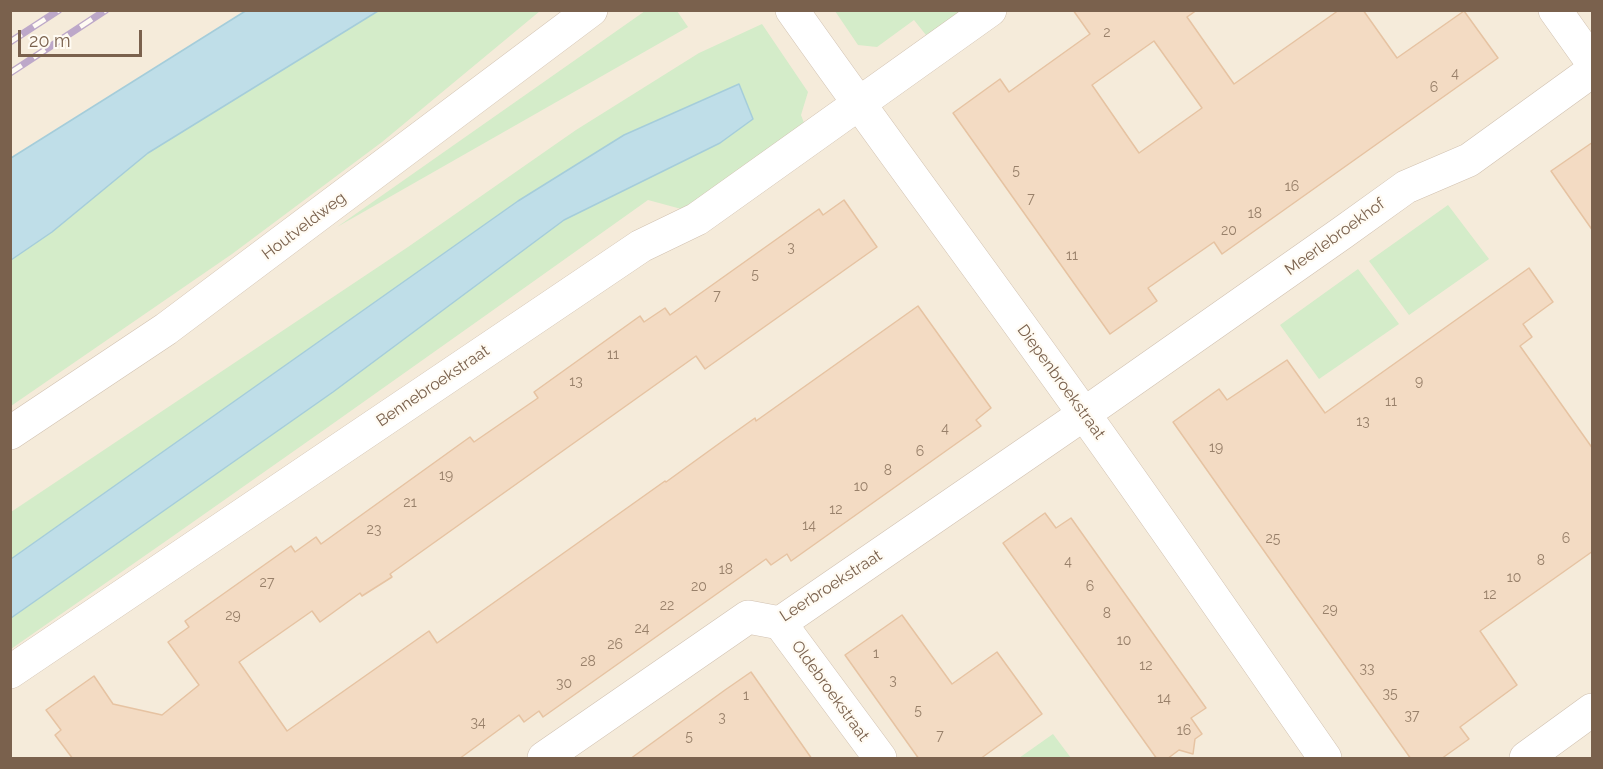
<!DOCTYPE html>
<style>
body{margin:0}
#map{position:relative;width:1603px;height:769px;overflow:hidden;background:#fdf8ec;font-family:Raleway,sans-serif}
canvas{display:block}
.frame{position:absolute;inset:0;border:12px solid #7a614d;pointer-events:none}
.scale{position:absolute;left:18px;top:30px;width:124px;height:27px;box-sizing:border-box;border:3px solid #7a614d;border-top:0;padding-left:8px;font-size:18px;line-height:21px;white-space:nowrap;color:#7a614d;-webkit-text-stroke:4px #fffbf3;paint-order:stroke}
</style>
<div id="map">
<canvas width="1603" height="769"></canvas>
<div class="frame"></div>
<div class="scale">20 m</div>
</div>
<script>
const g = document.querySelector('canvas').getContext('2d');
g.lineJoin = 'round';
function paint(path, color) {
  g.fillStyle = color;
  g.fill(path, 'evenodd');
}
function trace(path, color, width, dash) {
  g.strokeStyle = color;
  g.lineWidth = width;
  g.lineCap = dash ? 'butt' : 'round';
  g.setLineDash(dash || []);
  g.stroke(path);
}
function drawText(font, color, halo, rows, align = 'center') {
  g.font = font + ' Raleway,sans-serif';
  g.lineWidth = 4.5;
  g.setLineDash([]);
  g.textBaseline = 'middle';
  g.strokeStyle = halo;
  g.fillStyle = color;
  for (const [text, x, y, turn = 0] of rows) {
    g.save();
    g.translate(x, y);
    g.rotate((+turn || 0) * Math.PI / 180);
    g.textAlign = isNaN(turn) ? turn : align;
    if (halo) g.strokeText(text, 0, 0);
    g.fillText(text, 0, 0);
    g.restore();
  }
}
const residential = new Path2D(`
 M11,11H1592V758H11Z`);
const green = new Path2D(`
 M378,11H540L382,142L232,254L11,406V260L52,232L148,153Z
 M645,11H677L688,27L337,227Z
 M835,11H962L926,35L914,20L877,47L858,45Z
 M762,24L808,92L801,115L806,128L685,210L648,200C436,351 224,501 11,649V618L333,392L564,220L720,143L740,84L624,135L518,201L11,559V512L408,247L576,130L699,53Z
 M1448,205L1489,259L1409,315L1369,261Z
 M1358,269L1399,324L1319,379L1280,325Z
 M1053,734L1071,758H1019Z`);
const water = new Path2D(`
 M247,10L378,11L148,153L52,232L11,260V158Z
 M739,84L753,119L720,143L564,220L333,392L11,618V559L518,201L624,135Z`);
const building = new Path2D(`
 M1073,10H1197L1187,17L1234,84L1339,10H1363L1397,58L1464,11L1498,58L1222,254L1214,242L1148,288L1157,301L1110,334L953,113L1000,79L1009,92L1090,34ZM1154,41L1202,108L1139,153L1092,85Z
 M1593,142V231L1551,171Z
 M844,200L877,247L705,369L696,356L390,574L392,577L362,596L360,593L320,622L312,611L239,662L287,731L429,631L437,643L665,481L666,482L724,440L755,418L756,421L918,306L991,408L976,420L981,426L791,561L787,554L771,565L766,559L543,717L539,711L524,722L519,715L459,759H73L55,735L61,730L46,710L94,676L113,704L162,715L199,685L168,642L189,627L185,621L291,546L295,552L316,537L321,544L470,437L474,442L538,398L534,392L640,316L644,322L665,308L670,315L819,209L823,215Z
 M1529,268L1553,302L1523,324L1532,337L1520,346L1593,449V551L1480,631L1517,685L1460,727L1469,739L1441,759H1411L1173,422L1219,389L1227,400L1287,360L1325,413Z
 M1045,513L1056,528L1071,518L1206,708L1191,718L1202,734L1195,739L1193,754L1179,750L1167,759H1157L1003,543Z
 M902,615L952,684L997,652L1042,714L980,759H919L845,655Z
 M751,672L812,759H630L725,690Z`);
const minor = new Path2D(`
 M792,10C888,146 988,279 1084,414C1166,528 1245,643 1325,758
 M1555,10L1592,62
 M10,433L166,329L591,10
 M780,623L880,758
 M10,672L641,246L697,219L990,10
 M544,758L748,617L780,623L1084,414L1342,233L1406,187L1469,160L1592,71
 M1526,758L1592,710`);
const rail = new Path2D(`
 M10,42L59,10
 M10,73L106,10`);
const numberNames = [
 ["2",1107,33],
 ["4",1455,74],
 ["6",1434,88],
 ["5",1016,171],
 ["16",1292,187],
 ["7",1031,199],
 ["18",1255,214],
 ["20",1229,231],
 ["3",791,248],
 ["11",1072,256],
 ["5",755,275],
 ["7",717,296],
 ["11",613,355],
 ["13",576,382],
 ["9",1419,382],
 ["11",1391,402],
 ["13",1363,422],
 ["4",945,429],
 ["19",1216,448],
 ["6",920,452],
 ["8",888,471],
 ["19",446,476],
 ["10",861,487],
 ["21",410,503],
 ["12",836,510],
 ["14",809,526],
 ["23",374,530],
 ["25",1273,539],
 ["6",1566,539],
 ["8",1541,561],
 ["4",1068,562],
 ["18",726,570],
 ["10",1514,578],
 ["27",267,583],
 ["20",699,587],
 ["6",1090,587],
 ["12",1490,595],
 ["22",667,606],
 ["29",1330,610],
 ["8",1107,614],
 ["29",233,616],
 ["24",642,629],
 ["10",1124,641],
 ["26",615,645],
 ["1",876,654],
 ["28",588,662],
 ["12",1146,666],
 ["33",1367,669],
 ["3",893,681],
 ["30",564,684],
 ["35",1390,694],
 ["1",746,696],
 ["14",1164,699],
 ["5",918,711],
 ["37",1412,716],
 ["3",722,718],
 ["34",478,723],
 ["16",1184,731],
 ["7",940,736],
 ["5",689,737]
];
const streetNames = [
 ["Houtveldweg",304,226,-37],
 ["Meerlebroekhof",1335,237,-36],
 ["Diepenbroekstraat",1061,382,54],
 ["Bennebroekstraat",433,386,-34],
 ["Leerbroekstraat",831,586,-33],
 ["Oldebroekstraat",830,691,54]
];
paint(residential, '#f5ebda');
paint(green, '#d4ecc9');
paint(water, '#bfdee8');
trace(water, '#a5cdda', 1.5);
paint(building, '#f3dbc3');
trace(building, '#e6c3a2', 1.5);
trace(minor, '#d1c1b0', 34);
trace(minor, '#fff', 33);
trace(rail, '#bda8c9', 7);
trace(rail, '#fffbf3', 4.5, [14]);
drawText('14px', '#98806a', null, numberNames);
drawText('16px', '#7a614d', '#fffbf3', streetNames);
</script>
